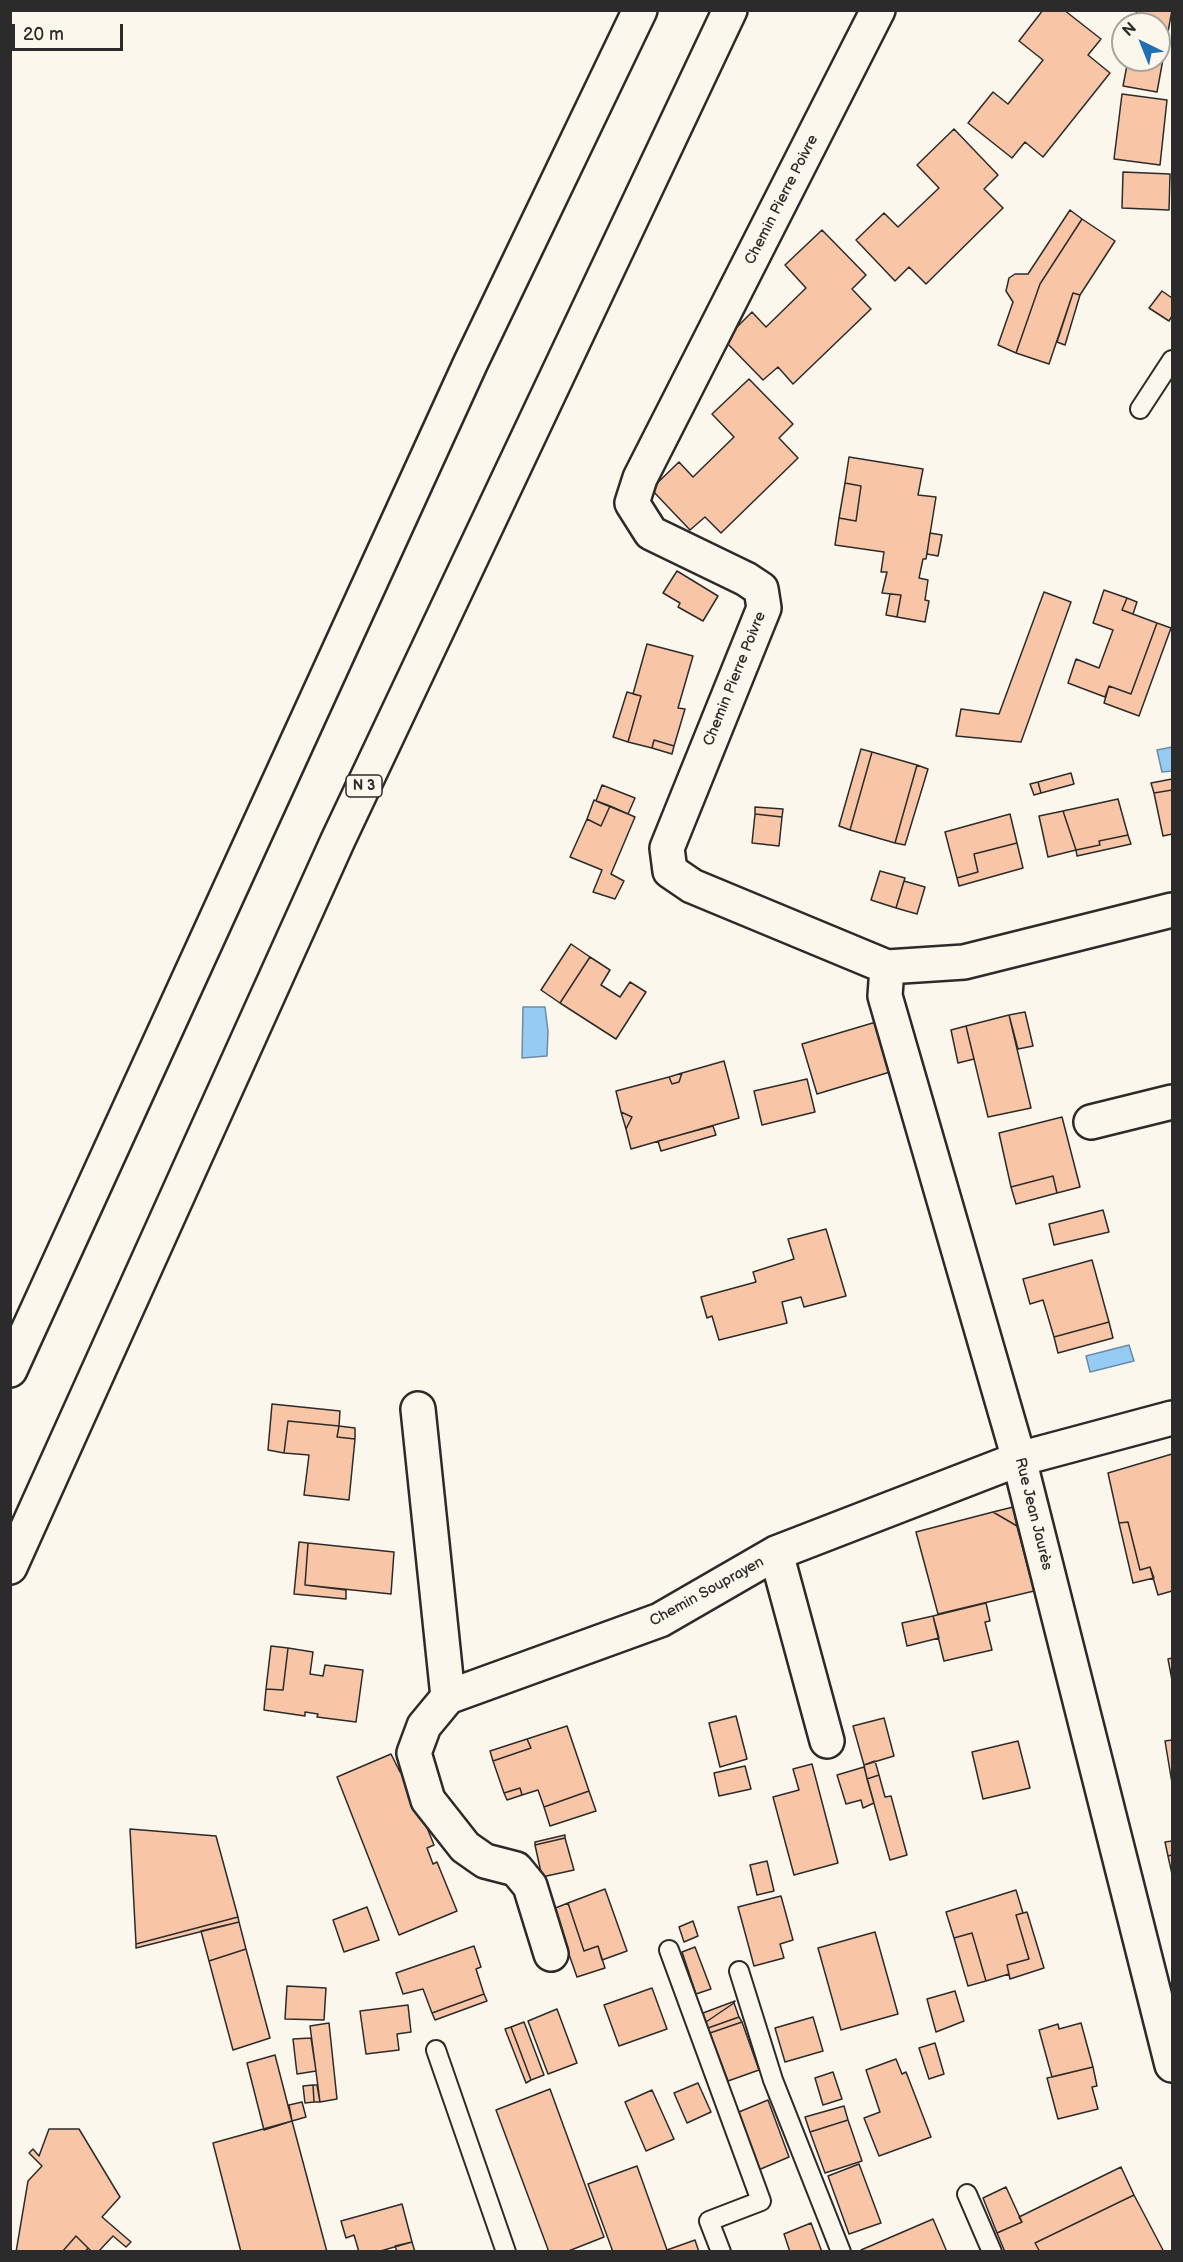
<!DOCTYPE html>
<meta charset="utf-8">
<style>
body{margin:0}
#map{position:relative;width:1183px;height:2262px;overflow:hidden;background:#fbf7ec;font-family:"Balsamiq Sans",sans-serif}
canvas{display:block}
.frame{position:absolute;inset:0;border:12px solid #2b2b2b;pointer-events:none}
.north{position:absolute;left:1111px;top:12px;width:60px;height:60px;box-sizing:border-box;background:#fbf7ec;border:2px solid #a8a59f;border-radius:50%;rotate:317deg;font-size:16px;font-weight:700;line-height:24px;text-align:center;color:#2b2b2b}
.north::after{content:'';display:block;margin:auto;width:21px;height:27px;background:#1f6fb2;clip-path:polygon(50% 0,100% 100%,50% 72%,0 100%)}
.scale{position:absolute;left:12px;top:24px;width:111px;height:27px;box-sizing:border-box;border:3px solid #2b2b2b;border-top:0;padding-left:8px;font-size:18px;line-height:21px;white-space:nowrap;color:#2b2b2b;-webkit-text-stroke:4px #fbf7ec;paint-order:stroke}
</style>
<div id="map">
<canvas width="1183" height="2262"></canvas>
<div class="frame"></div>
<div class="north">N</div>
<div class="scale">20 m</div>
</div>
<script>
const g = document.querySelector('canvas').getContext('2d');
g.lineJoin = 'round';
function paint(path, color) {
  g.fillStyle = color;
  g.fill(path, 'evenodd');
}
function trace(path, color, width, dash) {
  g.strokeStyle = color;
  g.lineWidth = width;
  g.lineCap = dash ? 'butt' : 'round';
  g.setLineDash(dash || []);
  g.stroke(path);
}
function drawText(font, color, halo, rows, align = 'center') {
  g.font = font + ' "Balsamiq Sans",sans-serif';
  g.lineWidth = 5;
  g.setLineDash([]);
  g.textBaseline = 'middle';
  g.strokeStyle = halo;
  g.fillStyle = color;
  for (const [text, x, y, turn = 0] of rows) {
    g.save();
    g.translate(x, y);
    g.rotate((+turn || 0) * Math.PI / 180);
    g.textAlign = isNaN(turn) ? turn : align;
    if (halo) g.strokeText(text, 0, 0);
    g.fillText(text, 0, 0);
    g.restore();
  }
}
const water = new Path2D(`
 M1172,747V771L1162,772L1157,750Z
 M523,1007H545L548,1031L547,1056L522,1058Z
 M1129,1345L1134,1361L1090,1372L1086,1356Z`);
const building = new Path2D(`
 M1043,10H1064L1101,39L1088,55L1110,73L1043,157L1025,142L1012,158L968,123L993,92L1008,104L1043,60L1019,41Z
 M1137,10H1172L1157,92L1123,86L1128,60H1159V24H1134Z
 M1122,94L1167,100L1160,165L1114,159Z
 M954,129L998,175L984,189L1003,208L926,284L909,267L895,281L856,240L884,213L898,227L939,188L917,165Z
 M1123,172L1170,174L1169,210L1122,208Z
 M1070,210L1082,219L1040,284L1016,353L998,345L1013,302L1006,291L1009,278L1015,274H1028Z
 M1082,219L1115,241L1080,295L1073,293L1049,364L1016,353L1040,284Z
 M822,230L866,275L852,289L871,309L793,384L778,367L763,380L724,340L752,312L766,327L806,288L785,265Z
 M1162,291L1172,298V316L1169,321L1149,308Z
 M1073,293L1080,295L1065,345L1057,342Z
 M749,379L793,424L779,438L798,458L721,533L705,517L690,530L651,489L679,462L693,477L734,437L712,414Z
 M849,457L923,469L918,495L936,497L926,559H923L919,578L928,580L925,600L929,601L925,622L897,617L901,595L882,593L887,572H881L884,552L835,545L839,518L856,521L861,486L845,483Z
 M845,483L861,486L856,521L839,518Z
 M930,533L942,535L938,556L927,554Z
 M677,571L718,596L703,621L678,607L680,603L663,593Z
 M1104,590L1127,598L1122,610L1157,623L1131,694L1109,686L1105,697L1068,683L1076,659L1099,668L1113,630L1093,623Z
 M1044,592L1071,602L1021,742L956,736L961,709L999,714Z
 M890,594L901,595L897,617L886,615Z
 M1127,598L1137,602L1133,614L1122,610Z
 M1157,623L1171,628L1139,716L1104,703L1109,686L1131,694Z
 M647,644L693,656L678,708L685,709L674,746L654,740L652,748L628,742L641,696L633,694Z
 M627,692L641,696L628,742L613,737Z
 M654,740L674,746L672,754L652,748Z
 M861,749L872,752L850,830L839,826Z
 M872,752L917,765L895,843L850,830Z
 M917,765L928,769L905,845L895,843Z
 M1071,773L1074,784L1041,793L1038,782Z
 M1172,779V790L1154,793L1151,783Z
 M1038,782L1041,793L1034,795L1030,784Z
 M602,785L635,798L628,814L596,801Z
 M1172,790V834L1163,836L1154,793Z
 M1118,799L1128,835L1099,841L1100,845L1076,850L1063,811Z
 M594,800L610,806L601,826L587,819Z
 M610,806L635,817L611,874L624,881L615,899L593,892L602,870L570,857L587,819L601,826Z
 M755,807L783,809L782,817L755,814Z
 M1063,811L1076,850L1048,857L1039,816Z
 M755,814L782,817L779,846L752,843Z
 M1010,814L1017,843L974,854L978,872L957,878L945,832Z
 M1128,835L1131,844L1077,856L1076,850L1100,845L1099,841Z
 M1017,843L1023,868L959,886L957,878L978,872L974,854Z
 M880,871L905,878L896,908L871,900Z
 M904,881L925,887L917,914L896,908Z
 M571,944L590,957L560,1003L541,990Z
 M590,957L610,970L601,985L620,997L630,982L646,992L616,1039L560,1003Z
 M1025,1012L1033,1046L1018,1049L1009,1015Z
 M1009,1015L1031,1108L988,1117L966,1026Z
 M876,1022L890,1072L817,1094L802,1044Z
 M966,1026L974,1059L958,1063L951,1030Z
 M724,1061L739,1118L631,1149L626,1129L632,1117L621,1112L616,1091L669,1077L672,1084L679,1082L682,1073Z
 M682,1073L679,1082L672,1084L669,1077Z
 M807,1079L815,1112L762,1125L754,1091Z
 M621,1112L632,1117L626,1129Z
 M1062,1117L1080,1187L1057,1193L1053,1176L1011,1187L999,1133Z
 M713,1126L716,1135L661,1151L658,1141Z
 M1053,1176L1057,1193L1016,1204L1011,1187Z
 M1103,1210L1109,1232L1054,1245L1049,1224Z
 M826,1229L846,1296L804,1307L801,1297L782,1302L787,1323L719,1340L712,1316L707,1318L701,1297L756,1282L753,1272L794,1259L788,1239Z
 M1092,1260L1109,1322L1054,1337L1043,1300L1030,1304L1023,1279Z
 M1109,1322L1113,1338L1058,1353L1054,1337Z
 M272,1404L340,1411L339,1426L288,1421L284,1453L268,1450Z
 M288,1421L339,1426L337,1437L355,1439L349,1500L304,1495L309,1455L284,1453Z
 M339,1426L355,1428V1439L337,1437Z
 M1172,1454V1591L1158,1595L1150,1567L1140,1570L1128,1522L1119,1523L1108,1473Z
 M1013,1507L1017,1526L993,1512Z
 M993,1512L1017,1526L1034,1591L938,1614L916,1532Z
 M1128,1522L1140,1570L1150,1567L1154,1578L1133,1583L1119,1523Z
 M299,1542L308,1543L305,1585L346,1590V1599L294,1594Z
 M308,1543L394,1552L391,1594L305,1585Z
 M986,1603L990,1621L985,1622L992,1650L944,1661L933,1616Z
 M933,1616L939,1638L907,1646L902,1623Z
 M271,1646L288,1648L283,1690L266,1689Z
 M288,1648L313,1652L310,1674L323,1676L325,1665L363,1670L356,1722L317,1717L318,1714L305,1712V1716L264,1710L266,1689L283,1690Z
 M1172,1658V1680L1168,1659Z
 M736,1716L747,1759L720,1767L709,1723Z
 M884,1718L894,1756L864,1765L853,1726Z
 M567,1726L589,1791L544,1807L538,1790L522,1795L520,1788L504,1793L493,1761L531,1748L527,1739Z
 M527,1739L531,1748L493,1761L490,1751Z
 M1172,1740V1783L1165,1741Z
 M1018,1741L1030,1788L983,1799L972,1752Z
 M391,1754L400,1772L404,1770L434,1845L427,1848L433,1864L437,1862L457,1911L399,1935L337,1777Z
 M875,1761L879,1775L867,1779L864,1765Z
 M812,1764L838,1863L794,1875L773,1797L799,1790L793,1769Z
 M745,1766L751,1789L719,1796L714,1773Z
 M864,1767L874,1803L863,1808L861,1800L846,1804L837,1775Z
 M879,1775L885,1797L891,1796L907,1855L890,1860L867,1779Z
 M520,1788L522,1795L507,1800L504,1793Z
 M589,1791L596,1811L550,1826L544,1807Z
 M130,1829L216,1836L238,1917L136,1944Z
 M565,1835V1838L535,1845V1842Z
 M565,1838L574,1870L542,1877L535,1845Z
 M1172,1841V1855L1168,1856L1165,1842Z
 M1172,1855V1874L1168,1856Z
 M767,1861L774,1891L757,1895L750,1865Z
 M605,1889L627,1951L602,1960L598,1946L584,1951L568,1903Z
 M1016,1890L1023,1913L1016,1915L1029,1959L1007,1965L1009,1974L986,1981L972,1933L954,1938L946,1912Z
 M781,1896L793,1940L780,1944L784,1958L754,1966L738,1907Z
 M568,1903L584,1951L598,1946L605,1968L577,1977L553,1909Z
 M367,1907L379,1940L344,1952L333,1920Z
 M1027,1912L1044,1968L1010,1979L1007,1965L1029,1959L1016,1915Z
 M238,1917L239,1922L136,1948V1944Z
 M693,1921L698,1936L684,1942L679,1927Z
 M239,1922L246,1949L209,1961L201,1931Z
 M875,1932L898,2014L841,2030L818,1948Z
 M972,1933L986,1981L968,1986L954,1938Z
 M474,1946L481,1967L476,1969L484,1994L432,2013L423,1989L403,1994L396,1973Z
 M695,1947L711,1989L696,1994L682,1952Z
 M246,1949L270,2038L233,2050L209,1961Z
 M287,1986L326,1988L324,2020L285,2019Z
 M652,1988L667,2029L619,2046L604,2005Z
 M955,1991L964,2021L936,2032L927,1999Z
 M484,1994L487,2001L435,2020L432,2013Z
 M735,2001L734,2003L706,2022L703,2013Z
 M734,2003L739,2017L708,2028L706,2022Z
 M408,2005L411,2032L397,2034L399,2050L366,2054L360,2011Z
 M557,2009L577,2063L548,2074L528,2021Z
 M739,2017L742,2022L710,2033L708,2028Z
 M813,2017L823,2051L785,2062L775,2028Z
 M524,2022L544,2075L531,2080L511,2027Z
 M742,2022L759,2070L728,2081L710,2033Z
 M329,2023L337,2099L320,2102L310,2026Z
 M1081,2023L1093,2067L1052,2077L1039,2030L1058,2024L1059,2029Z
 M511,2027L531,2080L526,2083L505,2029Z
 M311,2038L316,2071L297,2074L293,2039Z
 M935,2043L944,2074L929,2079L919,2048Z
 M275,2055L292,2121L264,2130L247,2063Z
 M896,2059L902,2074L906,2072L931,2137L879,2156L864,2118L880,2112L866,2070Z
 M1093,2067L1097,2086L1092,2087L1098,2109L1058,2119L1047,2078Z
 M833,2072L842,2099L823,2105L815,2078Z
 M698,2083L711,2112L687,2123L674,2093Z
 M313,2085L314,2102L305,2103L303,2086Z
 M313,2085H317L320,2102H314Z
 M550,2089L604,2237L566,2252H549L496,2110Z
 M652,2090L674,2139L646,2151L625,2102Z
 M768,2100L789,2157L756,2171L734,2114Z
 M302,2102L306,2117L292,2121L289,2105Z
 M844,2106L848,2120L810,2132L805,2117Z
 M848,2120L862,2161L825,2173L810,2132Z
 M292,2121L327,2252H241L213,2143Z
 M49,2129H79L120,2197L102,2217L131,2242L126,2247L113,2236L98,2252H92L76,2236L62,2252H16L28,2181L42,2166L29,2153L33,2149L39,2156Z
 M859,2164L881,2223L849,2234L828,2176Z
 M637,2166L667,2250L663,2252H613L588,2184Z
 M1121,2167L1134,2195L1035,2243L1040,2252H1005L997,2233L1022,2222L1019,2217Z
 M1006,2187L1022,2222L997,2233L983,2198Z
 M1134,2195L1164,2252H1040L1035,2243Z
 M402,2204L412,2242L377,2252H359L354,2235L346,2238L341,2221Z
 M933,2219L947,2252H861V2250Z
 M811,2223L822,2252H790L784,2234Z
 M76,2236L88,2248L85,2252H62Z
 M695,2240L699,2252H663L667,2250Z
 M412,2242L415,2252H397L395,2246Z`);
const service = new Path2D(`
 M1140,409L1172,360
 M669,1950L761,2201L709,2221L721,2252
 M739,1971L773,2080L841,2252
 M436,2050L506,2252
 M967,2194L992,2252`);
const minor = new Path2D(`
 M878,10L640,478L632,503L651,533L746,579L761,589L764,608L667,848L670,871L692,886L887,967L964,962L1172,910
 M887,967L885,996L1019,1459L1172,2065
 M1091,1122L1172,1102
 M418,1409L448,1697
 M776,1553L827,1741
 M448,1697L660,1620L776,1553L1019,1459L1172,1418
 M448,1697L424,1726L414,1753L428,1800L465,1847L485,1861L516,1869L530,1886L551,1954`);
const trunk = new Path2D(`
 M10,1370L471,362L640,10
 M10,1567L338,840L730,10`);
const shields = [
 [364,786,36]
];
const shieldNames = [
 ["N 3",364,786]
];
const streetNames = [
 ["Chemin Pierre Poivre",782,200,-63],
 ["Chemin Pierre Poivre",735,679,-68],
 ["Rue Jean Jaurès",1033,1514,76],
 ["Chemin Souprayen",707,1592,-29]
];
paint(water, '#96ccf4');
trace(water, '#6b8ca4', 1.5);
paint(building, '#f8c6a7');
trace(building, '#2b2b2b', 1.5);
trace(service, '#2b2b2b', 22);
trace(minor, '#2b2b2b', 38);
trace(trunk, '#2b2b2b', 38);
trace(service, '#fbf7ec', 18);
trace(minor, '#fbf7ec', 33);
trace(trunk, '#fbf7ec', 33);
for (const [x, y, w] of shields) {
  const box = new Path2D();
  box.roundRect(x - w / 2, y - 11, w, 22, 4.5);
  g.fillStyle = '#fbf7ec';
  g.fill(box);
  trace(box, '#2b2b2b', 1.5);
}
drawText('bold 14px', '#2b2b2b', null, shieldNames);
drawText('15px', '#2b2b2b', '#fbf7ec', streetNames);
</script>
